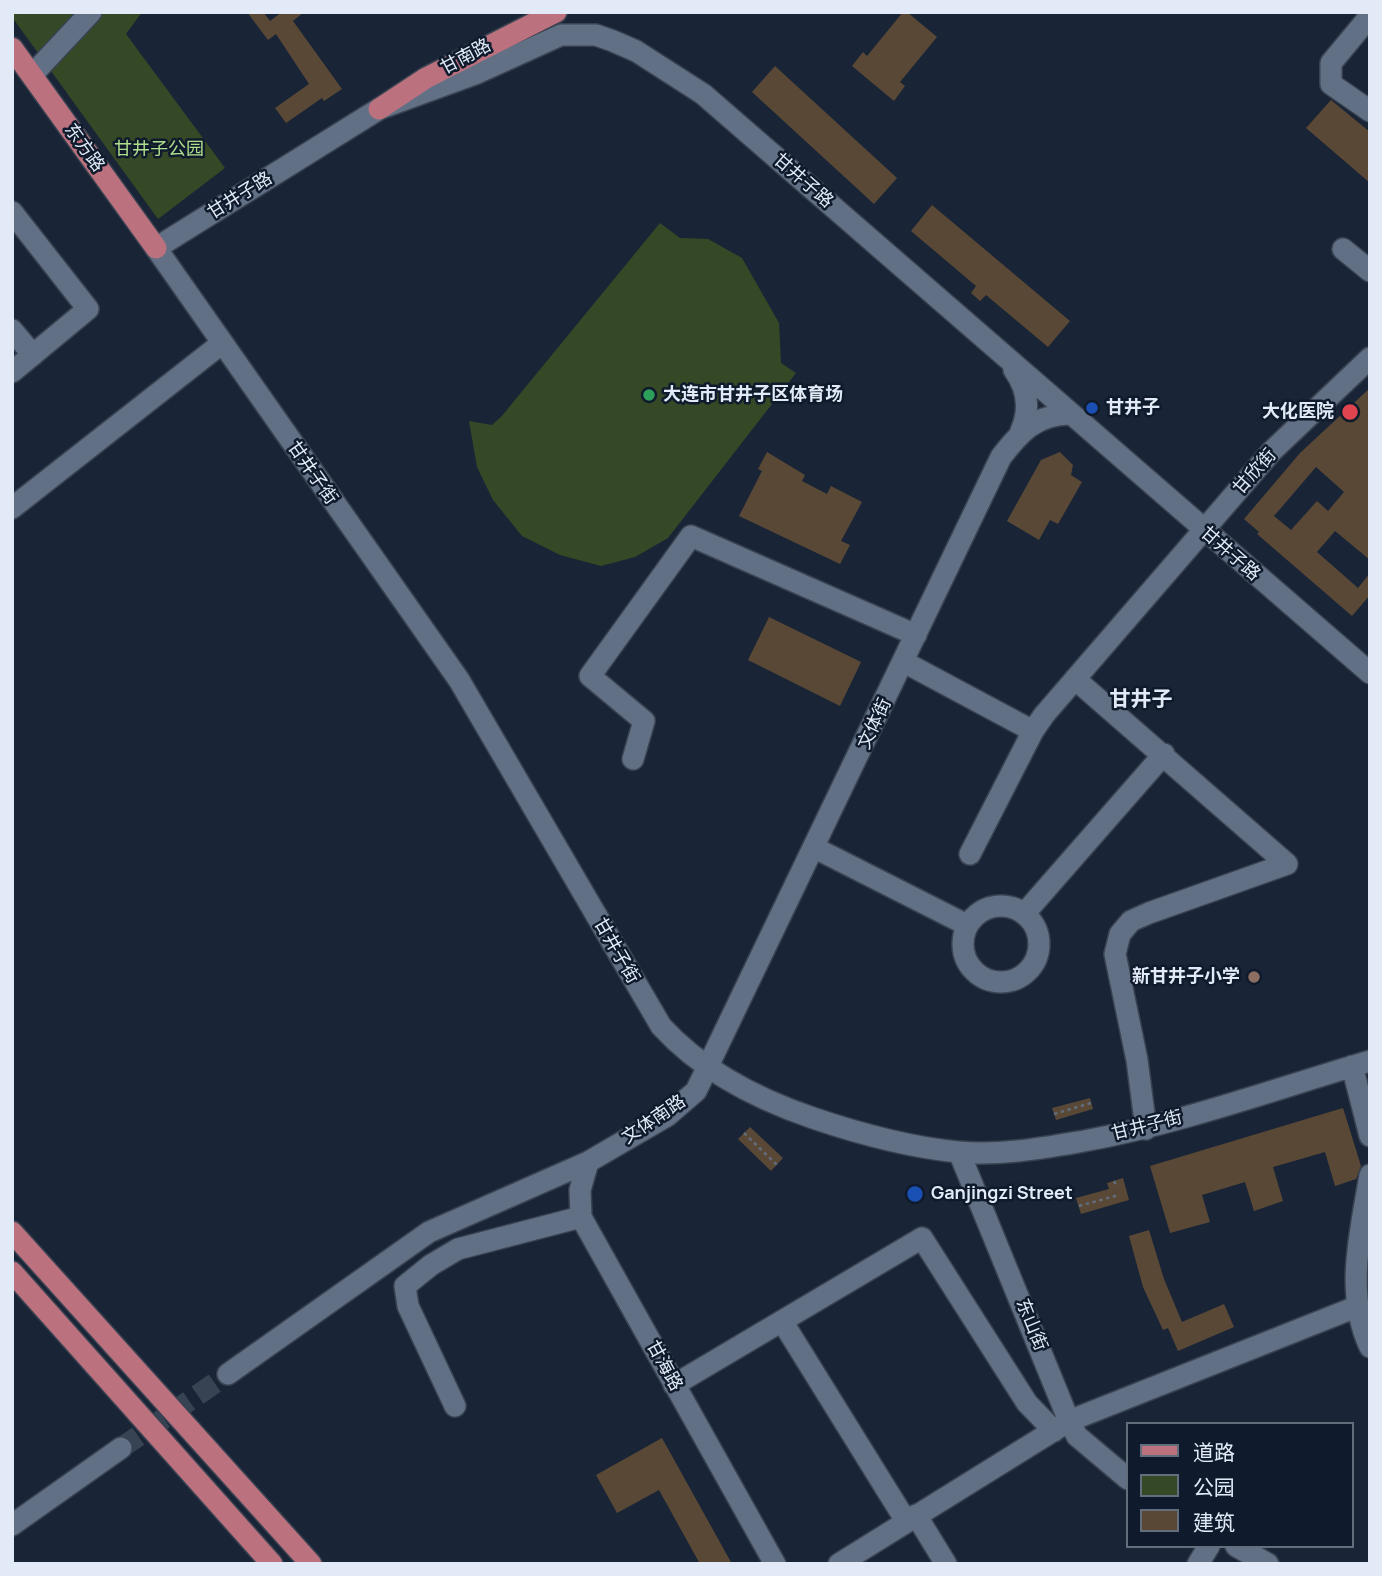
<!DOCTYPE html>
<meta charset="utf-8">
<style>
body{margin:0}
#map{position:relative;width:1382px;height:1576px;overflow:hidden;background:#192536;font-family:Manrope,"Noto Sans SC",sans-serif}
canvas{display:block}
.frame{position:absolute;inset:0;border:14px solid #e1eaf6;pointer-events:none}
.legend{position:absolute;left:1126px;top:1422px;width:228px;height:126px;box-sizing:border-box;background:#0f1b2c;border:2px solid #636e7d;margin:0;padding:9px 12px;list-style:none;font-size:21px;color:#e1eaf6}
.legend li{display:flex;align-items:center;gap:14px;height:35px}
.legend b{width:35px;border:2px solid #636e7d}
</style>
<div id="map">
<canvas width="1382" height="1576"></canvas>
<div class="frame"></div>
<ul class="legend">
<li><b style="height:9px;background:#bc717e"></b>道路</li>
<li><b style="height:19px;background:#364926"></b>公园</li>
<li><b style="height:19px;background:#5a4836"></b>建筑</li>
</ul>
</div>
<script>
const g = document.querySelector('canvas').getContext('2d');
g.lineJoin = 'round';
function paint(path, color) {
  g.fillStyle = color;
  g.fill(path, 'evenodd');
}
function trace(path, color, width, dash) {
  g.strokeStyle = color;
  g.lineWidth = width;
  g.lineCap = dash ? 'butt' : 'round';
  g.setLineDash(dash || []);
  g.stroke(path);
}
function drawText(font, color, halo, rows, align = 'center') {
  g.font = font + ' Manrope,"Noto Sans SC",sans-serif';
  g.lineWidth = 5;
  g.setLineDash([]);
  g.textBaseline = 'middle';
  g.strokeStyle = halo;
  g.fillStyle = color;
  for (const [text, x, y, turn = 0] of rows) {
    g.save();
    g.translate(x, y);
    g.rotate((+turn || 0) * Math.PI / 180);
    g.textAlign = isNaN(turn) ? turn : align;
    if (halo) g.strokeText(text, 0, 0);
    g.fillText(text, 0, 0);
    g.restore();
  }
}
const green = new Path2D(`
 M12,12H142L126,34L225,168L158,219L12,17Z
 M660,223L680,238L708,239L742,258L779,323L781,363L796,373L668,538L635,557L601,566L560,555L522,536L493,500L477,467L469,421L492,425L501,417Z`);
const building = new Path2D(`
 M247,12H263L270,21L282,12H304L293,21L342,89L324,101L322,98L286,123L275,108L309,84L276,34L268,40Z
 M903,12H907L937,37L900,82L905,86L894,101L852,66L863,52L867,56Z
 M775,66L897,178L874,204L752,92Z
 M1331,100L1370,132V183L1306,128Z
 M932,205L1070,321L1048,347L986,295L980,301L971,293L976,286L911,231Z
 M1370,388V560L1335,531L1317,552L1358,588L1370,573V595L1352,616L1257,534L1259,532L1244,519L1300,453ZM1316,467L1344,492L1328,511L1317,501L1291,530L1274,516Z
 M767,452L805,475L802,481L827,494L831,486L862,502L841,541L850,545L840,564L739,516L762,471L758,469Z
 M1060,452L1073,465L1071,475L1082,482L1058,524L1050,520L1039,540L1007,521L1041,460Z
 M769,617L861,662L840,706L748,660Z
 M1090,1098L1093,1109L1056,1120L1052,1108Z
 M1343,1108L1361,1166L1356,1179L1335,1186L1325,1152L1273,1167L1283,1201L1254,1211L1245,1182L1202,1195L1210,1222L1170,1233L1150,1166Z
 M750,1127L783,1158L771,1171L738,1139Z
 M1123,1178L1129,1200L1081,1214L1076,1198L1109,1189L1107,1183Z
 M1149,1230L1164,1279L1182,1322L1224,1304L1234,1327L1178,1351L1168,1328L1163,1330L1143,1287L1129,1236Z
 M662,1438L732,1564H700L659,1490L617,1513L596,1475Z`);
const minorTunnel = new Path2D(`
 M121,1448L228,1374`);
const path = new Path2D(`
 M1054,1114L1091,1103
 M744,1133L777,1165
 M1114,1181L1116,1185
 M1079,1206L1119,1195`);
const minor = new Path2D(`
 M1370,16L1331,63V84L1370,111
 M32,75L91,12
 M12,212L88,309L12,372
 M1343,249L1370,271
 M12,330L33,355
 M1014,370C1028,389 1030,410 1021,431
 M12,508L221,344
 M904,662L1033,731
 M1370,673L703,94L636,51L613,41L596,35H561L475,74L379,109L156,248L459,680L661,1026C701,1070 757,1099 813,1118C860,1134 908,1147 958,1152C1000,1156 1043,1148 1084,1141C1181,1123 1275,1089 1370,1061
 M1075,679L1287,864L1149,913L1131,921L1120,934L1115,954L1137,1060L1146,1129
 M633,759L644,721L590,676L691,536L916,635
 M815,848L967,925
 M970,854L1033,731L1044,715L1272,451L1370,358
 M963 944a38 38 0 1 1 76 0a38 38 0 1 1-76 0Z
 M1024,914L1164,754
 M1352,1066L1370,1136
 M959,1152L1069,1421L1077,1436L1128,1479
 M588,1162L580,1190L581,1217L775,1564
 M1370,1175C1361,1231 1344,1292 1370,1347
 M782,1321L906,1521
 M228,1374L429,1232L588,1162L667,1116L696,1091L1001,457C1021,431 1036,415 1070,414
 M674,1385L922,1238L1027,1403L1054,1431
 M455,1406L408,1306L405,1286L431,1265L458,1249L581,1217
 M916,1515L946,1564
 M12,1525L121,1448
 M1236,1546L1268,1564
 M839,1564L1069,1421L1356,1307
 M1198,1564L1209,1546`);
const major = new Path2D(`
 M12,48L156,248
 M379,109L426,78L556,12
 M12,1232L311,1564
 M12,1272L272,1564`);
const markers = [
 [649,395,7,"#2e9e5b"],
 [1092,408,7,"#1a4fb4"],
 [1350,412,9,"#e0444e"],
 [1254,977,7,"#8d6e63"],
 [915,1194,9,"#1a4fb4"]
];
const streetNames = [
 ["甘南路",466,57,-28],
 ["东方路",84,148,54],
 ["甘井子路",803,181,41],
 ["甘井子路",240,196,-32],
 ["甘欣街",1255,472,-48],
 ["甘井子街",312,473,55],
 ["甘井子路",1230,554,41],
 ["文体街",875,724,-65],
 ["甘井子街",616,951,60],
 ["文体南路",654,1120,-34],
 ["甘井子街",1147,1126,-14],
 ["东山街",1031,1325,68],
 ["甘海路",664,1366,61]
];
const parkNames = [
 ["甘井子公园",159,150]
];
const poiNames = [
 ["大连市甘井子区体育场",663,395],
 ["甘井子",1106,408],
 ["大化医院",1334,412,"right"],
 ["新甘井子小学",1240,977,"right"],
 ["Ganjingzi Street",931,1194]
];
const quarterNames = [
 ["甘井子",1141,700]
];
paint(green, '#364926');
paint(building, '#5a4836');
trace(minorTunnel, '#374353', 21, [21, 10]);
trace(minor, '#394251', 24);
trace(major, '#394251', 24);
trace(path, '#616c7b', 2.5, [3.5, 3.5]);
trace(minor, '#627085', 21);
trace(major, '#bc717e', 21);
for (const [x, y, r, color] of markers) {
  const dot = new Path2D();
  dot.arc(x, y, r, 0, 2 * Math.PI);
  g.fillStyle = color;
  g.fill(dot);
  trace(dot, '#0f1b2c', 2.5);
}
drawText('18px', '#e1eaf6', '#0f1b2c', streetNames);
drawText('18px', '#afdd8b', '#0f1b2c', parkNames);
drawText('bold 18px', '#e1eaf6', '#0f1b2c', poiNames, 'left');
drawText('bold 21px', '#e1eaf6', '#0f1b2c', quarterNames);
</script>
